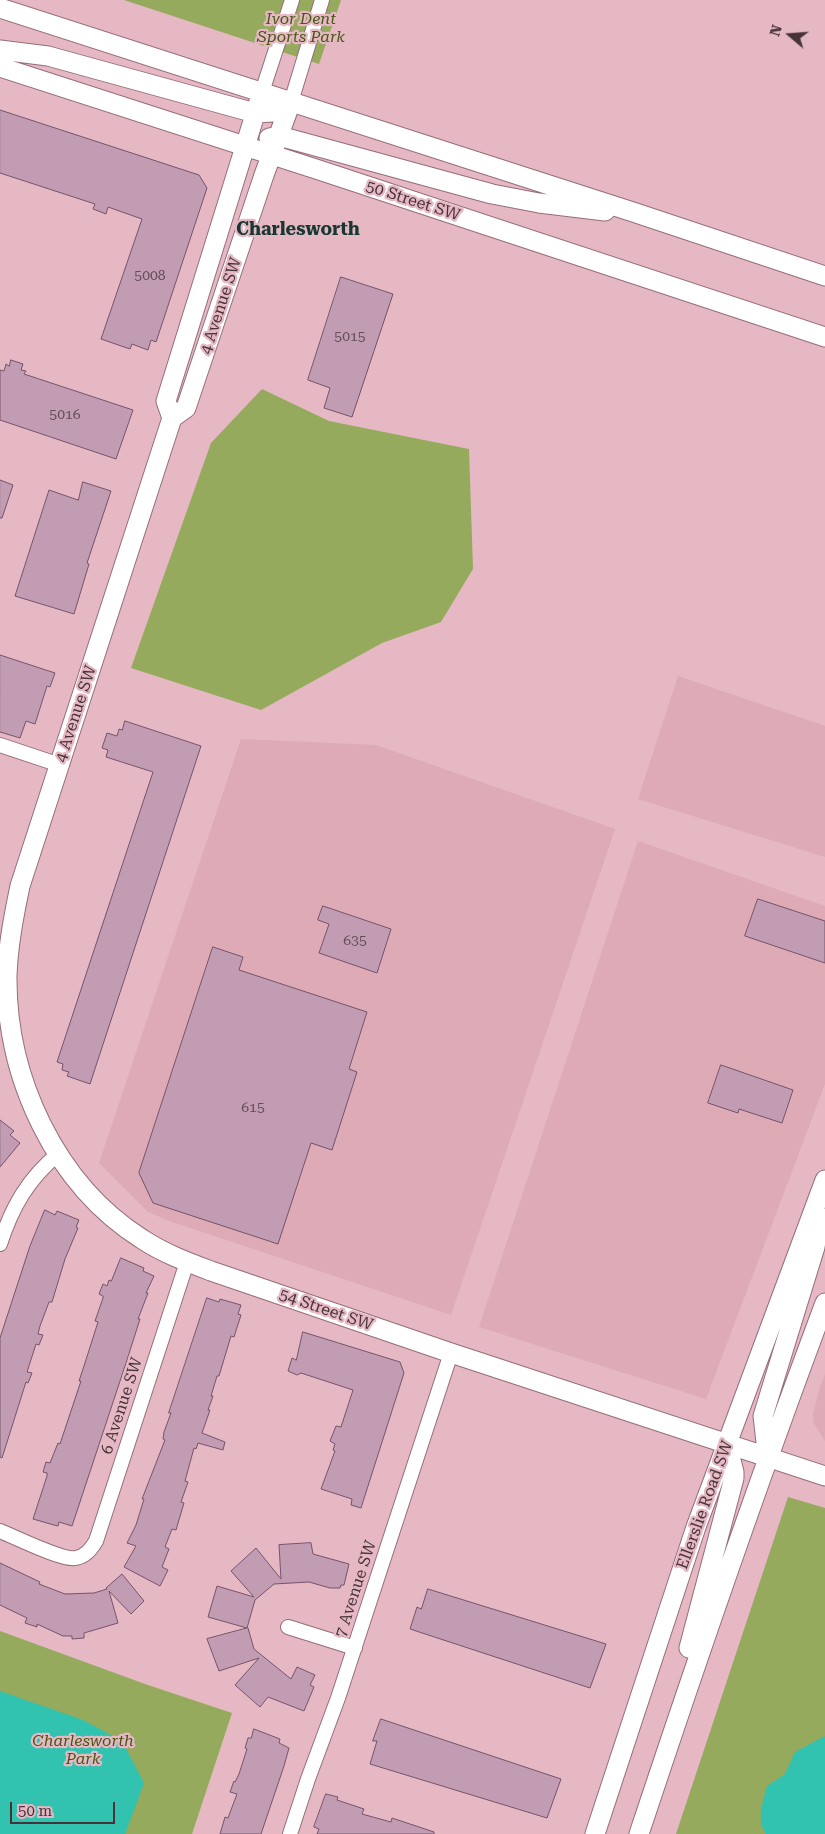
<!DOCTYPE html>
<style>
body{margin:0}
#map{position:relative;width:825px;height:1834px;overflow:hidden;background:#e5b8c4;font-family:"Roboto Serif",serif}
canvas{display:block}
.north{position:absolute;left:765px;top:10px;width:50px;height:50px;-webkit-text-stroke:4px #e5b8c4;paint-order:stroke;rotate:288deg;font-size:14px;font-weight:700;line-height:20px;text-align:center;color:#453338}
.north::after{content:'';display:block;margin:auto;width:18px;height:22px;background:#453338;clip-path:polygon(50% 0,100% 100%,50% 72%,0 100%)}
.scale{position:absolute;left:10px;top:1802px;width:105px;height:22px;box-sizing:border-box;border:2px solid #453338;border-top:0;padding-left:6px;font-size:15px;line-height:18px;white-space:nowrap;color:#453338;-webkit-text-stroke:4px #e5b8c4;paint-order:stroke}
</style>
<div id="map">
<canvas width="825" height="1834"></canvas>
<div class="north">N</div>
<div class="scale">50 m</div>
</div>
<script>
const g = document.querySelector('canvas').getContext('2d');
g.lineJoin = 'round';
function paint(path, color) {
  g.fillStyle = color;
  g.fill(path, 'evenodd');
}
function trace(path, color, width, dash) {
  g.strokeStyle = color;
  g.lineWidth = width;
  g.lineCap = dash ? 'butt' : 'round';
  g.setLineDash(dash || []);
  g.stroke(path);
}
function drawText(font, color, halo, rows, align = 'center') {
  g.font = font + ' "Roboto Serif",serif';
  g.lineWidth = 4.5;
  g.setLineDash([]);
  g.textBaseline = 'middle';
  g.strokeStyle = halo;
  g.fillStyle = color;
  for (const [text, x, y, turn = 0] of rows) {
    g.save();
    g.translate(x, y);
    g.rotate((+turn || 0) * Math.PI / 180);
    g.textAlign = isNaN(turn) ? turn : align;
    if (halo) g.strokeText(text, 0, 0);
    g.fillText(text, 0, 0);
    g.restore();
  }
}
const built = new Path2D(`
 M678,676L825,726V857L638,799Z
 M241,739L376,745L615,829L451,1315L172,1222L148,1212L99,1163Z
 M638,841L825,906V1084L706,1399L479,1327Z
 M825,1374V1441L814,1424L813,1414L819,1390Z`);
const green = new Path2D(`
 M124,0H341L319,64Z
 M262,389L329,421L469,449L473,569L441,622L382,643L261,710L131,668L211,443Z
 M788,1497L825,1508V1834H676Z
 M0,1631L145,1684L232,1713L192,1834H0Z`);
const water = new Path2D(`
 M0,1691L83,1720L122,1741L144,1783L125,1834H0Z
 M825,1736V1834H766C756,1820 763,1802 767,1786L785,1774L795,1752Z`);
const building = new Path2D(`
 M0,110L199,175L207,188L156,342L151,340L148,350L132,344L130,349L101,339L142,219L108,207L106,214L93,209L95,204L0,173Z
 M341,277L393,294L352,417L324,408L330,388L308,380Z
 M11,360L23,364L21,370L26,371L24,374L133,410L116,459L0,420V370L4,371L6,364L9,366Z
 M0,480L13,485L2,518H0Z
 M83,482L111,491L87,563L89,564L74,614L15,596L49,490L78,500Z
 M0,655L55,673L50,687L47,686L35,724L26,721L20,738L0,732Z
 M125,721L201,746L90,1084L67,1076L69,1072L62,1070L63,1064L57,1062L153,772L106,757L108,750L102,748L107,733L117,736L119,729L122,730Z
 M758,899L825,921V963L745,936Z
 M323,906L391,929L377,973L319,953L329,924L318,920Z
 M213,947L243,957L239,970L367,1012L349,1069L357,1072L332,1150L311,1143L278,1244L153,1203L139,1173Z
 M721,1065L793,1090L782,1123L739,1109L738,1113L708,1103Z
 M0,1120L14,1131L10,1135L20,1143L0,1167Z
 M45,1210L55,1215L57,1211L79,1220L76,1227L78,1228L65,1259L52,1302H49L40,1326L38,1334L43,1335L39,1345L36,1344L27,1372L32,1373L28,1383L26,1382L2,1458L0,1457V1338L30,1246Z
 M121,1258L144,1268L143,1271L154,1276L146,1293H148L138,1319H140L126,1363L72,1526L59,1522L58,1526L54,1525L33,1519L47,1476V1473L43,1472L46,1462L50,1463L58,1443L60,1444L81,1381H79L84,1366L98,1322L95,1321L103,1298V1296L99,1294L103,1284L107,1286L109,1280L111,1281Z
 M207,1298L219,1302L220,1299L241,1305L238,1314L241,1315L234,1337L231,1336L219,1376H217L211,1396H213L208,1410H210L202,1433L225,1442L223,1450L198,1443L196,1449L194,1448L185,1481L188,1482L181,1502L184,1503L176,1530L172,1529L165,1547L169,1549L162,1567L168,1570L160,1586L124,1567L136,1546L127,1543L136,1525L144,1499H142L165,1440L163,1439L164,1432L171,1413H169Z
 M303,1332L400,1362L404,1373L361,1508L351,1505L352,1499L321,1489L335,1451L333,1450L335,1444L330,1441L336,1426L341,1427L353,1390L301,1373L297,1375L288,1371L292,1358L296,1360Z
 M311,1543L313,1554L349,1564L344,1585H341L340,1588H330L309,1582L274,1584L255,1600L247,1628L208,1617L217,1586L254,1597L231,1571L256,1548L281,1579L279,1545Z
 M0,1563L40,1582L39,1584L65,1594L94,1593L107,1589L106,1588L122,1574L144,1601L131,1614L109,1591L118,1623L84,1633V1638L72,1639V1636H63L37,1624V1627L25,1623L27,1618L0,1605Z
 M428,1589L606,1644L590,1688L410,1629L417,1607L421,1609Z
 M248,1628L254,1649L291,1679L297,1667L315,1675L310,1685L314,1687L304,1711L268,1697L260,1707L235,1685L259,1658L219,1671L207,1639Z
 M381,1719L561,1779L547,1818L370,1764L377,1741H373Z
 M254,1729L280,1739L279,1743L289,1748L284,1766L261,1834H220L225,1817L228,1818L237,1794L230,1792L234,1781L235,1782L239,1774L247,1749L245,1748L248,1738H251Z
 M326,1794L338,1797L337,1800L364,1809L362,1814L391,1822L392,1818L434,1832V1834H317L319,1829L314,1827Z`);
const street = new Path2D(`
 M262,92L292,0
 M291,102L322,0
 M0,745L60,765
 M0,1244C12,1207 28,1179 58,1154
 M0,1531C15,1537 63,1561 76,1558C86,1556 91,1549 96,1541L187,1262
 M288,1627L355,1648
 M290,1834L308,1779L338,1698L451,1353`);
const secondary = new Path2D(`
 M0,8L633,212L825,276
 M0,50L48,56L255,113L272,112L291,102
 M0,67L319,170L825,337
 M291,102L264,175L186,408L172,418L20,886C14,915 8,945 7,976C6,1077 55,1184 142,1239C163,1253 187,1262 211,1271L451,1353L825,1476
 M269,138L279,136L492,194L539,203L605,211
 M172,418L166,401L262,92
 M767,1451L763,1416L815,1247L820,1217
 M689,1648L734,1478V1472L727,1444
 M595,1834L696,1527L825,1180
 M639,1834C698,1656 759,1479 825,1303`);
const numberNames = [
 ["5008",150,276],
 ["5015",350,337],
 ["5016",65,415],
 ["635",355,941],
 ["615",253,1108]
];
const parkNames = [
 ["Ivor Dent",301,19],
 ["Sports Park",301,37],
 ["Charlesworth",83,1741],
 ["Park",83,1759]
];
const streetNames = [
 ["50 Street SW",413,201,18],
 ["4 Avenue SW",221,306,-72],
 ["4 Avenue SW",76,714,-72],
 ["54 Street SW",326,1310,19],
 ["6 Avenue SW",122,1406,-72],
 ["Ellerslie Road SW",705,1505,-70],
 ["7 Avenue SW",356,1589,-72]
];
const neighbourhoodNames = [
 ["Charlesworth",298,230]
];
paint(built, '#ddaab6');
paint(green, '#95aa5d');
paint(water, '#31c3af');
paint(building, '#c19cb3');
trace(building, '#755469', 1);
trace(street, '#966d78', 16);
trace(secondary, '#966d78', 21);
trace(street, '#fff', 14);
trace(secondary, '#fff', 19);
drawText('14px', '#644d57', null, numberNames);
drawText('italic 16px', '#485714', '#e5b8c4', parkNames);
drawText('16px', '#453338', '#e5b8c4', streetNames);
drawText('bold 18px', '#173732', '#e5b8c4', neighbourhoodNames);
</script>
